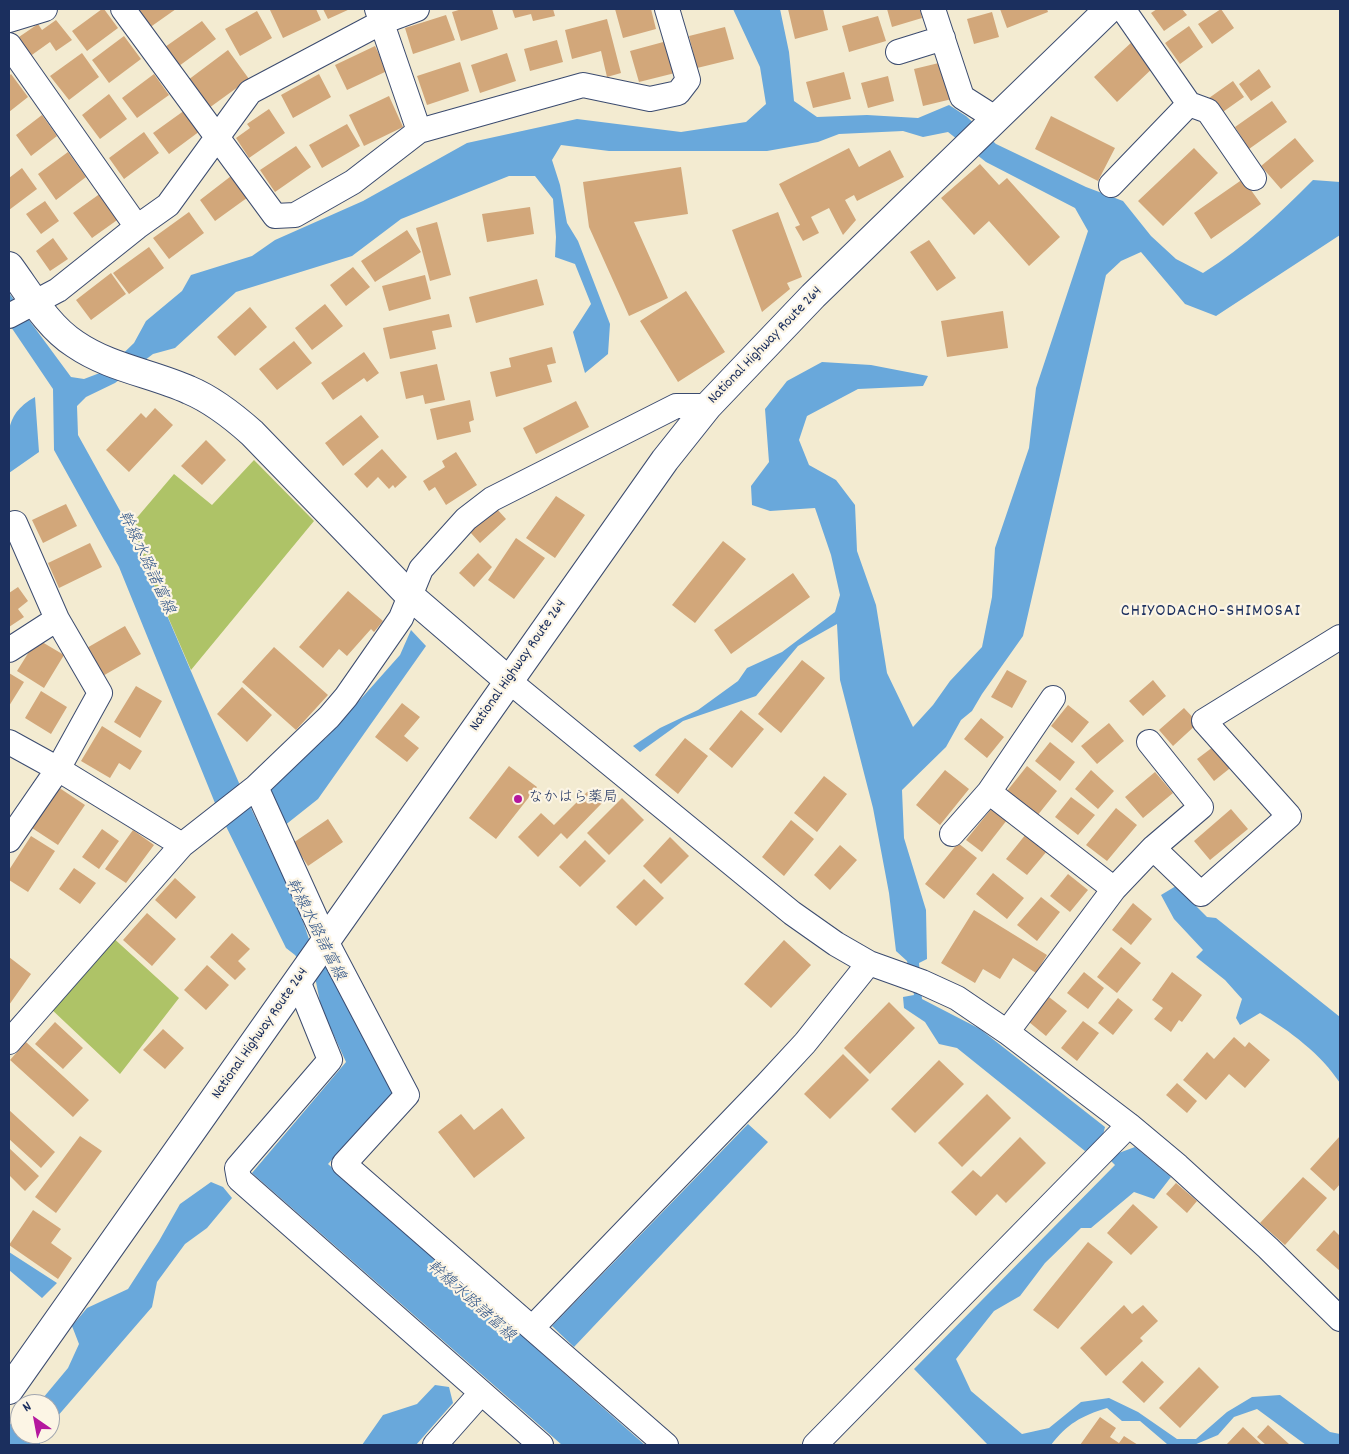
<!DOCTYPE html>
<meta charset="utf-8">
<style>
body{margin:0}
#map{position:relative;width:1349px;height:1454px;overflow:hidden;background:#f3ebd1;font-family:Dekko,sans-serif}
canvas{display:block}
.frame{position:absolute;inset:0;border:10px solid #1b2f5e;pointer-events:none}
.north{position:absolute;left:10px;top:1394px;width:50px;height:50px;box-sizing:border-box;background:#fcf5e5;border:1px solid #a2a6af;border-radius:50%;rotate:327deg;font-size:14px;font-weight:700;line-height:20px;text-align:center;color:#1b2f5e}
.north::after{content:'';display:block;margin:auto;width:18px;height:22px;background:#b5179e;clip-path:polygon(50% 0,100% 100%,50% 72%,0 100%)}
</style>
<div id="map">
<canvas width="1349" height="1454"></canvas>
<div class="frame"></div>
<div class="north">N</div>
</div>
<script>
const g = document.querySelector('canvas').getContext('2d');
g.lineJoin = 'round';
function paint(path, color) {
  g.fillStyle = color;
  g.fill(path, 'evenodd');
}
function trace(path, color, width, dash) {
  g.strokeStyle = color;
  g.lineWidth = width;
  g.lineCap = dash ? 'butt' : 'round';
  g.setLineDash(dash || []);
  g.stroke(path);
}
function drawText(font, color, halo, rows, align = 'center') {
  g.font = font + ' Dekko,"Klee One",sans-serif';
  g.lineWidth = 4.5;
  g.setLineDash([]);
  g.textBaseline = 'middle';
  g.strokeStyle = halo;
  g.fillStyle = color;
  for (const [text, x, y, turn = 0] of rows) {
    g.save();
    g.translate(x, y);
    g.rotate((+turn || 0) * Math.PI / 180);
    g.textAlign = isNaN(turn) ? turn : align;
    if (halo) g.strokeText(text, 0, 0);
    g.fillText(text, 0, 0);
    g.restore();
  }
}
const green = new Path2D(`
 M254,460L314,521L191,670L129,527L174,474L212,505Z
 M110,935L179,998L120,1074L49,1007Z`);
const water = new Path2D(`
 M733,9H780L789,52L794,101L817,117L867,115L918,118L949,105L966,116L996,144L1086,187L1123,201L1151,236L1176,259L1203,273C1246,246 1278,215 1313,180L1340,182V235L1216,316L1185,304L1141,252L1121,261L1106,275L1023,636L982,694L972,711L961,720L946,747L902,790L904,838L926,910L927,959L919,963L922,999L980,1029L1105,1127L1102,1139L1116,1154L1135,1147L1171,1177L1154,1199L1134,1192L1091,1228H1081L1045,1263L1020,1296L994,1311L956,1359L971,1391L1022,1434L1049,1428L1081,1402L1109,1398L1138,1412L1177,1439H1196L1227,1412L1252,1397L1280,1395L1330,1432L1340,1434V1445H1306L1257,1409L1234,1417L1218,1435L1194,1445L1167,1444L1140,1421H1122L1107,1408C1081,1416 1067,1424 1051,1445H988L914,1369L1115,1165L1095,1145L1085,1151L957,1048L939,1044L925,1022L904,1008L903,997L914,995L907,961L896,951L889,893L873,808L840,680L837,624L798,646L756,696L683,721L640,752L633,746L660,728L698,710L738,681L747,668L782,652L835,612L840,595L831,555L815,508L770,511L752,505L751,486L769,462L765,409L787,381L822,362L871,365L928,376L923,386L858,389L807,416L799,440L809,465L836,480L855,505L857,551L876,605L887,673L913,727L933,705L950,681L982,647L992,597L995,548L1029,448L1036,388L1088,231L1075,208L986,162L948,132L923,137L903,131L839,134L818,142L767,151H609L561,145L552,160L560,185L567,223L578,241L610,324L608,354L585,373L573,332L591,304L575,264L555,257L556,237L553,199L535,176H509L401,219L352,256L236,292L175,348L153,354L115,383L86,397L77,406L78,435L129,527L239,783L299,910L310,942L333,972L393,1093L328,1164L645,1445H562L252,1173L346,1062L321,1007L316,982L295,955L286,948L217,808L119,567L54,450L53,389L9,324V293L71,377L84,379L105,371L134,343L146,321L182,291L191,275L252,256L275,240L363,201L467,143L577,119L681,132L746,122L766,104L760,67Z
 M35,397L39,452L9,473C9,439 1,416 35,397Z
 M411,630L426,646L318,799L284,826L275,807L269,787L310,749L326,738L400,655Z
 M1176,886L1207,917L1216,918L1340,1017V1083C1321,1054 1290,1031 1260,1013L1240,1025L1236,1018L1242,999L1225,980L1196,957L1203,950L1174,919L1161,895Z
 M748,1124L768,1142L574,1347L552,1326Z
 M211,1182L223,1187L232,1198L207,1228L185,1244L157,1282L152,1307L50,1425V1404H38L68,1368L79,1344L72,1326L87,1308L128,1289L159,1241L180,1204Z
 M9,1252L57,1283L42,1298L9,1270Z
 M435,1385L449,1387L453,1403L416,1445H362L383,1415L417,1404Z
 M20,1417V1434H40V1445H9V1425Z`);
const building = new Path2D(`
 M102,9H104L118,28L87,51L72,31Z
 M135,9H176L149,28Z
 M316,9L321,20L283,38L270,10Z
 M323,9H350L328,19Z
 M462,9H492L498,29L461,41L452,12Z
 M512,9H553L555,16L533,21L531,14L515,18Z
 M615,9H651L656,29L623,38Z
 M788,9H823L828,30L795,39Z
 M887,9H920L922,18L892,27Z
 M1000,9H1047L1048,12L1007,28Z
 M1157,9H1182L1187,15L1164,31L1151,13Z
 M1221,9L1234,28L1212,44L1198,24Z
 M257,11L272,38L240,56L225,29Z
 M992,12L999,37L974,44L967,19Z
 M446,15L455,40L413,54L405,28Z
 M878,16L886,41L849,52L842,26Z
 M607,19L621,73L607,77L601,51L572,59L565,30Z
 M56,20L72,40L56,51L50,42L29,57L16,39L38,24L42,30Z
 M202,21L216,39L179,66L165,47Z
 M1189,26L1203,47L1180,64L1165,43Z
 M725,27L734,59L697,68L689,36Z
 M124,36L141,59L109,83L92,60Z
 M557,40L563,62L530,71L524,49Z
 M667,41L675,73L639,82L630,51Z
 M1133,41L1156,65L1117,102L1094,77Z
 M375,46L387,71L347,90L335,65Z
 M228,50L249,79L209,108L188,80Z
 M82,53L99,77L69,100L50,76Z
 M507,53L516,81L480,93L471,65Z
 M460,62L469,91L427,105L417,76Z
 M943,62L952,99L923,106L914,69Z
 M1259,69L1271,87L1251,101L1239,84Z
 M844,72L851,99L813,108L806,82Z
 M11,74L28,97L9,112V76Z
 M154,74L169,95L137,118L122,98Z
 M319,74L331,97L293,118L281,95Z
 M888,76L894,101L868,108L861,83Z
 M1233,81L1244,97L1220,114L1209,98Z
 M109,94L127,119L100,139L82,115Z
 M389,96L403,127L364,146L349,115Z
 M1272,101L1287,122L1249,149L1235,127Z
 M269,109L285,133L249,158L236,138L250,128L247,124Z
 M185,110L200,131L169,154L153,133Z
 M42,115L57,136L31,156L16,135Z
 M1051,116L1115,148L1098,181L1035,149Z
 M347,124L360,146L322,168L309,145Z
 M144,132L159,153L124,179L109,158Z
 M1295,138L1314,161L1281,189L1261,166Z
 M296,146L311,167L275,192L260,170Z
 M849,148L859,167L890,150L904,177L857,201L854,195L845,200L856,220L843,235L829,208L811,217L819,233L803,241L795,227L800,225L779,184Z
 M1194,148L1218,173L1163,226L1138,201Z
 M68,152L86,177L56,200L38,174Z
 M980,164L999,185L1007,178L1060,237L1029,266L989,221L974,235L941,198Z
 M681,167L688,214L634,222L668,298L629,316L589,227L583,182Z
 M22,168L37,189L9,210V178Z
 M235,173L251,195L215,221L200,200Z
 M1243,179L1261,204L1211,239L1194,213Z
 M101,193L120,218L92,238L73,213Z
 M45,201L59,221L41,234L26,214Z
 M530,207L534,234L487,242L482,214Z
 M189,212L204,233L169,259L153,238Z
 M778,212L802,277L787,283L790,289L762,312L732,230Z
 M437,222L451,275L430,281L416,228Z
 M407,230L421,252L375,282L361,261Z
 M53,238L68,259L50,271L36,251Z
 M929,240L956,278L937,291L910,252Z
 M149,247L164,268L129,294L113,273Z
 M353,267L370,287L346,306L330,285Z
 M111,273L126,294L91,320L76,300Z
 M425,275L431,299L389,311L382,286Z
 M537,279L544,305L476,323L469,297Z
 M686,291L725,352L678,382L640,321Z
 M325,304L343,326L312,350L295,328Z
 M250,307L267,327L235,356L217,337Z
 M1003,311L1008,348L947,357L941,321Z
 M449,314L452,327L432,331L436,349L390,359L383,328Z
 M294,341L312,363L277,390L259,369Z
 M552,347L556,363L547,365L552,382L496,397L490,372L511,367L509,358Z
 M364,352L379,373L367,382L364,378L333,400L321,383Z
 M437,364L445,400L425,404L423,395L406,399L400,372Z
 M470,400L474,420L469,422L471,432L437,440L430,409Z
 M576,401L589,427L536,454L523,428Z
 M155,408L173,425L129,472L106,450L141,413L146,418Z
 M361,415L379,437L343,466L325,443Z
 M206,440L226,460L202,485L181,466Z
 M382,449L407,477L395,488L393,485L389,489L378,477L367,488L354,474Z
 M456,452L477,485L446,505L435,487L429,491L423,481L445,467L442,461Z
 M556,496L585,515L555,558L526,538Z
 M66,504L77,526L43,543L32,520Z
 M496,508L506,519L480,543L470,532Z
 M516,538L545,558L514,599L488,580Z
 M723,541L746,559L695,623L672,605Z
 M90,543L102,567L59,588L48,563Z
 M478,553L492,567L474,587L459,573Z
 M793,573L810,597L731,654L714,630Z
 M18,587L28,601L18,609L24,617L9,627V593Z
 M348,591L383,621L374,632L371,629L347,656L339,649L323,668L299,647Z
 M125,626L141,654L101,677L85,649Z
 M37,639L64,655L44,688L17,671Z
 M274,647L328,695L296,730L242,682Z
 M802,660L825,678L781,733L758,714Z
 M1007,670L1027,681L1012,708L991,697Z
 M9,673L24,682L9,706Z
 M1153,680L1166,696L1143,716L1129,701Z
 M136,686L162,701L140,738L114,722Z
 M242,687L272,715L247,742L217,714Z
 M41,691L67,707L51,734L25,718Z
 M402,703L420,717L404,736L419,748L407,762L375,737Z
 M1068,705L1089,722L1072,743L1051,726Z
 M1184,708L1198,723L1173,746L1159,730Z
 M741,710L764,729L732,768L709,749Z
 M981,718L1004,737L987,758L964,739Z
 M1109,723L1124,741L1097,764L1081,746Z
 M102,726L142,751L130,770L119,763L110,778L81,761Z
 M685,738L708,756L678,794L655,775Z
 M1050,742L1075,762L1060,781L1035,761Z
 M1217,744L1234,765L1214,781L1197,759Z
 M509,766L537,787L496,839L469,818Z
 M1027,766L1057,791L1037,816L1007,791Z
 M945,770L969,789L940,825L916,805Z
 M1091,770L1114,791L1098,809L1075,789Z
 M1155,772L1173,793L1143,818L1125,797Z
 M824,776L847,794L817,832L794,813Z
 M58,787L85,805L58,845L32,828Z
 M589,790L602,803L567,839L561,833L538,857L518,837L541,813L554,825Z
 M1071,797L1095,815L1078,835L1055,817Z
 M622,798L644,820L609,855L587,833Z
 M992,808L1007,820L982,852L966,840Z
 M1116,808L1137,825L1107,861L1086,845Z
 M1231,809L1248,829L1210,860L1194,841Z
 M328,819L343,842L308,866L293,843Z
 M791,820L814,839L784,876L762,857Z
 M102,829L119,841L99,869L82,857Z
 M133,830L154,845L126,883L105,869Z
 M1026,834L1047,851L1027,875L1006,859Z
 M31,836L55,851L28,892L9,880V870Z
 M670,837L689,856L661,884L643,866Z
 M585,840L606,861L580,887L559,867Z
 M958,843L977,858L944,899L925,884Z
 M840,845L857,860L830,890L814,875Z
 M74,868L96,883L80,904L59,889Z
 M993,873L1024,898L1007,919L976,894Z
 M1068,874L1088,890L1070,912L1050,896Z
 M175,878L196,897L176,919L155,900Z
 M644,879L664,898L636,926L616,907Z
 M1041,897L1060,912L1037,941L1017,925Z
 M1133,903L1152,919L1131,945L1112,930Z
 M974,910L1047,955L1036,973L1013,958L1000,979L983,969L975,983L941,963Z
 M147,913L176,939L152,966L123,940Z
 M232,933L250,949L238,961L246,969L235,980L210,957Z
 M784,940L811,965L771,1008L744,984Z
 M1121,947L1141,963L1117,993L1097,977Z
 M9,957L31,974L9,1005Z
 M207,965L229,985L206,1010L184,990Z
 M1084,972L1104,988L1088,1009L1067,993Z
 M1172,972L1202,995L1182,1022L1179,1020L1171,1032L1154,1019L1163,1008L1152,1000Z
 M1049,997L1067,1011L1046,1036L1029,1022Z
 M1118,998L1133,1010L1113,1035L1098,1023Z
 M889,1002L915,1028L870,1074L844,1048Z
 M1083,1021L1099,1033L1077,1061L1061,1048Z
 M55,1022L83,1048L63,1069L35,1044Z
 M163,1029L184,1048L165,1069L143,1050Z
 M1234,1037L1245,1047L1249,1042L1270,1060L1245,1088L1229,1074L1206,1100L1183,1080L1207,1052L1214,1059Z
 M26,1042L89,1100L73,1117L10,1060Z
 M843,1054L869,1080L830,1119L804,1094Z
 M939,1060L964,1084L915,1133L891,1109Z
 M1177,1083L1197,1101L1187,1113L1166,1095Z
 M987,1094L1011,1118L962,1167L938,1143Z
 M502,1108L525,1138L474,1178L438,1132L461,1114L474,1130Z
 M9,1110L55,1152L41,1168L9,1139Z
 M80,1136L102,1151L56,1213L35,1197Z
 M1340,1136V1184L1334,1191L1310,1169Z
 M1020,1137L1046,1163L1006,1203L997,1194L976,1216L951,1192L973,1170L981,1177Z
 M9,1148L39,1176L25,1191L9,1175Z
 M1303,1177L1327,1198L1285,1245L1260,1223Z
 M1176,1183L1197,1201L1187,1213L1166,1194Z
 M1133,1204L1158,1227L1131,1255L1107,1233Z
 M33,1210L61,1229L51,1243L72,1258L58,1279L9,1245Z
 M1334,1230L1340,1236V1271L1316,1250Z
 M1088,1242L1113,1262L1058,1329L1033,1310Z
 M1124,1305L1132,1314L1143,1305L1158,1321L1140,1338L1143,1341L1106,1376L1080,1348Z
 M1142,1361L1164,1382L1144,1403L1122,1382Z
 M1199,1367L1219,1387L1180,1428L1159,1408Z
 M1100,1417L1116,1428L1110,1437L1119,1443L1124,1436L1138,1445H1080Z
 M1268,1425L1289,1444L1287,1445H1266L1257,1437Z
 M1243,1427L1262,1445H1226Z`);
const minor = new Path2D(`
 M123,9L275,216L295,215L353,182L419,131
 M377,9L419,131L583,85L650,99L678,93L688,80L667,9
 M933,9L962,97L995,118
 M1123,9L1189,104L1208,111L1254,178
 M9,20L45,9
 M9,45L137,227
 M898,52L943,38
 M1111,185L1189,104
 M9,316L58,290L137,227L168,205L250,92L382,22L417,9
 M9,650L57,619
 M509,681L792,913L836,944L869,963L922,982L957,998L1007,1032L1129,1125L1178,1166L1268,1248L1340,1319
 M9,742L58,769L182,845
 M256,787L326,941L407,1095L344,1164L666,1445
 M989,792L1114,889
 M952,834L989,792L1053,698
 M9,840L58,769L100,693L57,619L15,523
 M1153,848L1201,894L1289,816L1204,721L1340,637
 M298,981L330,1060L237,1168L239,1179L541,1445
 M1007,1032L1114,889L1153,848L1201,807L1149,742
 M9,1042L182,845L256,787L329,717L346,697L401,618L421,569L466,519L492,499L676,406H708
 M533,1327L767,1084L805,1043L869,963
 M435,1445L481,1393
 M815,1445L1129,1125`);
const tertiary = new Path2D(`
 M9,266C29,293 47,326 75,344C110,368 151,373 189,390C213,400 233,416 252,433L409,595L509,681`);
const trunk = new Path2D(`
 M9,1390L665,460L708,406L813,296L1109,9`);
const markers = [
 [518,799,5,"#b5179e"]
];
const streetNames = [
 ["National Highway Route 264",766,346,-46],
 ["National Highway Route 264",519,666,-55],
 ["National Highway Route 264",261,1034,-55]
];
const poiNames = [
 ["なかはら薬局",528,799]
];
const waterNames = [
 ["幹線水路諸富線",145,563,65],
 ["幹線水路諸富線",314,930,63],
 ["幹線水路諸富線",470,1302,42]
];
const quarterNames = [
 ["CHIYODACHO-SHIMOSAI",1211,613]
];
paint(green, '#aec367');
paint(water, '#69a8db');
paint(building, '#d2a77a');
trace(minor, '#3b4b6f', 26);
trace(tertiary, '#3b4b6f', 30);
trace(trunk, '#3b4b6f', 30);
trace(minor, '#fff', 24);
trace(tertiary, '#fff', 28);
trace(trunk, '#fff', 28);
for (const [x, y, r, color] of markers) {
  const dot = new Path2D();
  dot.arc(x, y, r, 0, 2 * Math.PI);
  g.fillStyle = color;
  g.fill(dot);
  trace(dot, '#fcf5e5', 2);
}
drawText('15px', '#1b2f5e', '#fcf5e5', streetNames);
drawText('15px', '#1b2f5e', '#fcf5e5', poiNames, 'left');
drawText('italic 16px', '#36598a', '#fcf5e5', waterNames);
g.letterSpacing = '1px';
drawText('18px', '#1b2f5e', '#fcf5e5', quarterNames);
g.letterSpacing = '0px';
</script>
